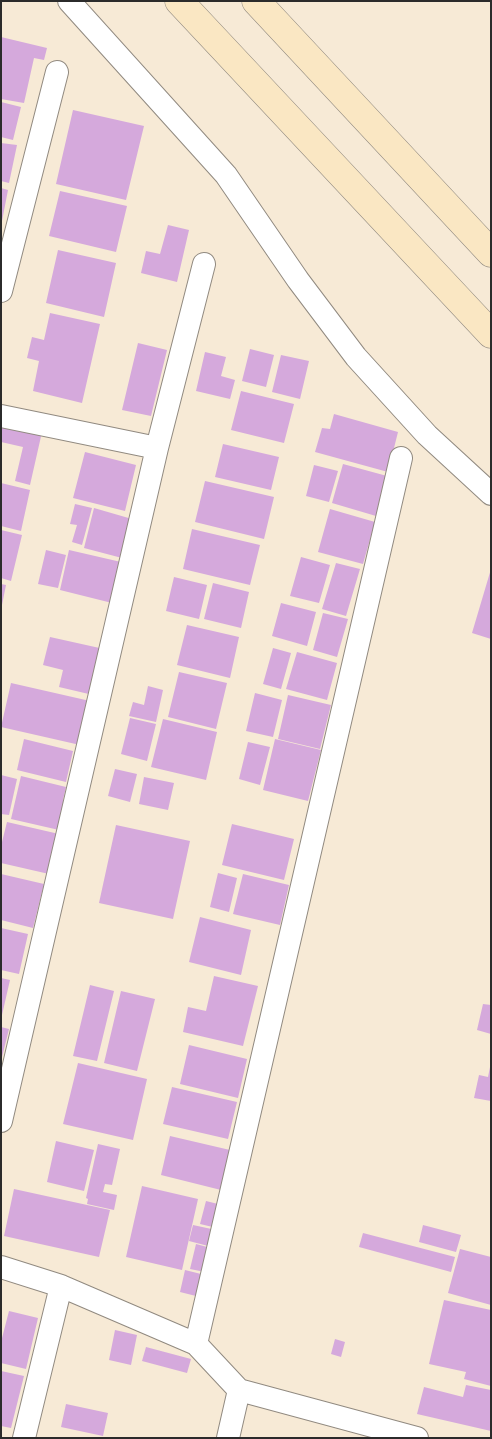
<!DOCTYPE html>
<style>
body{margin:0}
#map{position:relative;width:492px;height:1439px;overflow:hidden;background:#f7ead6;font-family:"Playpen Sans",sans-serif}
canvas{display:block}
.frame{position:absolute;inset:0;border:2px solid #2b2b2b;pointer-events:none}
</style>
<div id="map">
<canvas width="492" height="1439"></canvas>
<div class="frame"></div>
</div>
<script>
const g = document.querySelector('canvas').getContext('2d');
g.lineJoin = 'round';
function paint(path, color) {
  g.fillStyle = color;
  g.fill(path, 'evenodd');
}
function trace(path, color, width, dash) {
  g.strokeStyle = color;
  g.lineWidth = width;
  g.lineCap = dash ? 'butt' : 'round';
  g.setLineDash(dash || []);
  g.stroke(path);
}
const building = new Path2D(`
 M1,37L47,48L44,60L34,58L24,103L1,99Z
 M1,102L21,107L13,140L1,137Z
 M73,110L144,126L126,200L56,184Z
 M1,143L17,145L9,183L1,181Z
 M1,188L8,190L2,221H1Z
 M60,191L127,206L116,252L49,236Z
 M168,225L189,230L177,282L141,273L146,251L160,254Z
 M58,250L116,263L104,317L46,303Z
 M50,313L100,324L82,403L33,391L39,361L27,358L32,337L44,340Z
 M138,343L167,350L151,416L122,410Z
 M250,349L274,355L266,387L242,381Z
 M205,352L226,357L221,376L235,380L230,399L196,391Z
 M281,355L309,361L300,399L272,392Z
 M241,391L294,404L284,443L231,430Z
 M334,414L398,432L388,472L315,452L322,428L330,429Z
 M1,423L42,432L30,485L15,481L23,447L1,442Z
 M223,444L279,457L271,490L215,477Z
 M85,452L136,465L125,511L73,498Z
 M343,464L387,476L376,516L332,503Z
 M314,465L338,471L329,502L306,496Z
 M205,481L274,497L264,539L195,522Z
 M1,483L30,490L21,531L1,526Z
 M75,504L92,508L82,545L72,542L77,525L70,524Z
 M94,508L132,519L122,558L84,548Z
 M330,509L375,522L363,564L318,552Z
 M192,529L260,545L250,585L183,569Z
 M1,530L22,535L11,581L1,578Z
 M46,550L66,555L58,588L38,584Z
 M69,550L121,562L112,603L60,590Z
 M301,557L330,565L319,603L290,596Z
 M336,563L360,569L346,616L322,609Z
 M491,569V639L472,633Z
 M174,577L207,585L199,619L166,611Z
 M213,583L249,592L241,628L204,619Z
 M1,584L6,585L2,605H1Z
 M281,603L316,612L307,646L272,636Z
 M323,613L348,619L337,657L313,650Z
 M187,625L239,637L230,678L177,665Z
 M50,637L104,649L93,695L59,687L63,670L43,665Z
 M273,648L291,653L281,689L263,684Z
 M297,652L337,663L327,700L286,689Z
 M179,672L227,683L216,729L168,717Z
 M11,683L90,701L80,745L1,727Z
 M148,686L163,690L156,722L129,716L133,702L144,705Z
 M255,693L282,700L273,737L246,731Z
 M288,695L331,705L320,749L278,739Z
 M130,718L156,724L147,761L121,754Z
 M163,719L217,732L206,780L151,767Z
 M24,739L73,751L66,782L17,770Z
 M275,739L321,750L308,801L263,790Z
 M248,742L270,747L260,785L239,779Z
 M115,769L137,774L130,802L108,796Z
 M1,775L17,779L9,815L1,814Z
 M21,776L66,787L63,800L65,801L59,830L11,819Z
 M144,777L174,783L168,810L139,804Z
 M7,822L59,834L49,874L1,863V846Z
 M232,824L294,839L284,880L222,865Z
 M116,825L190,841L173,919L99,903Z
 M218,873L237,878L229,912L210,907Z
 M1,874L44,884L33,928L1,920Z
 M243,874L289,885L280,925L233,914Z
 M200,917L251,930L241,975L189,962Z
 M1,928L28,934L19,974L1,970Z
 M214,976L258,986L243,1046L183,1032L188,1007L206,1011Z
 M1,978L10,980L2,1015H1Z
 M90,985L114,991L97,1061L73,1056Z
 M121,991L155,999L137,1071L104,1063Z
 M483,1004L491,1005V1034L477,1030Z
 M1,1027L9,1029L2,1057H1Z
 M189,1045L247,1059L238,1098L180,1084Z
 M78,1063L147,1079L133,1140L63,1124Z
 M490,1067L491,1101L474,1098L479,1075L488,1077Z
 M172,1087L237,1102L228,1139L163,1124Z
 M170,1136L230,1150L221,1190L161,1175Z
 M56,1141L94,1150L84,1191L47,1182Z
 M98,1144L120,1149L112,1185L105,1184L103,1192L117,1195L114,1210L87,1204L88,1199L86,1198Z
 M142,1186L198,1199L182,1270L126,1257Z
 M14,1189L110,1210L99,1257L4,1236Z
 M206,1201L222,1205L217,1228L200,1224Z
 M193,1225L216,1230L212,1247L189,1241Z
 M423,1225L461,1235L456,1252L419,1242Z
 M363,1233L455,1257L451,1272L359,1247Z
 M196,1244L211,1248L205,1272L190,1269Z
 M460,1249L491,1257V1305L448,1293Z
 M185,1270L205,1275L200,1297L180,1292Z
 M444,1300L491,1310V1386L464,1379L466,1372L429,1364Z
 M9,1311L38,1318L26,1369L1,1363V1342Z
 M115,1330L137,1335L131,1365L109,1360Z
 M335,1339L345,1342L341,1357L331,1354Z
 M146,1347L191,1359L187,1373L142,1361Z
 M1,1371L24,1376L11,1428L1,1426Z
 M466,1385L491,1390V1431L417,1414L424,1387L463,1397Z
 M66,1404L108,1413L103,1436L61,1427Z`);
const street = new Path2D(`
 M69,1L226,175L298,280L356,357L427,435L491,494
 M1,291L57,72
 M1,416L157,448
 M1,1121L157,448L204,264
 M1,1267L61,1286L196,1344L239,1390L417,1438
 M196,1344L401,458
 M24,1438L61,1286
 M228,1438L239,1390`);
const secondary = new Path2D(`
 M179,1L491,334
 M256,1L491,253`);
paint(building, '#d5a9dc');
trace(street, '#918a80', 24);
trace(secondary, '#918a80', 29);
trace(street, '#fff', 22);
trace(secondary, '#fae7c3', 28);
</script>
